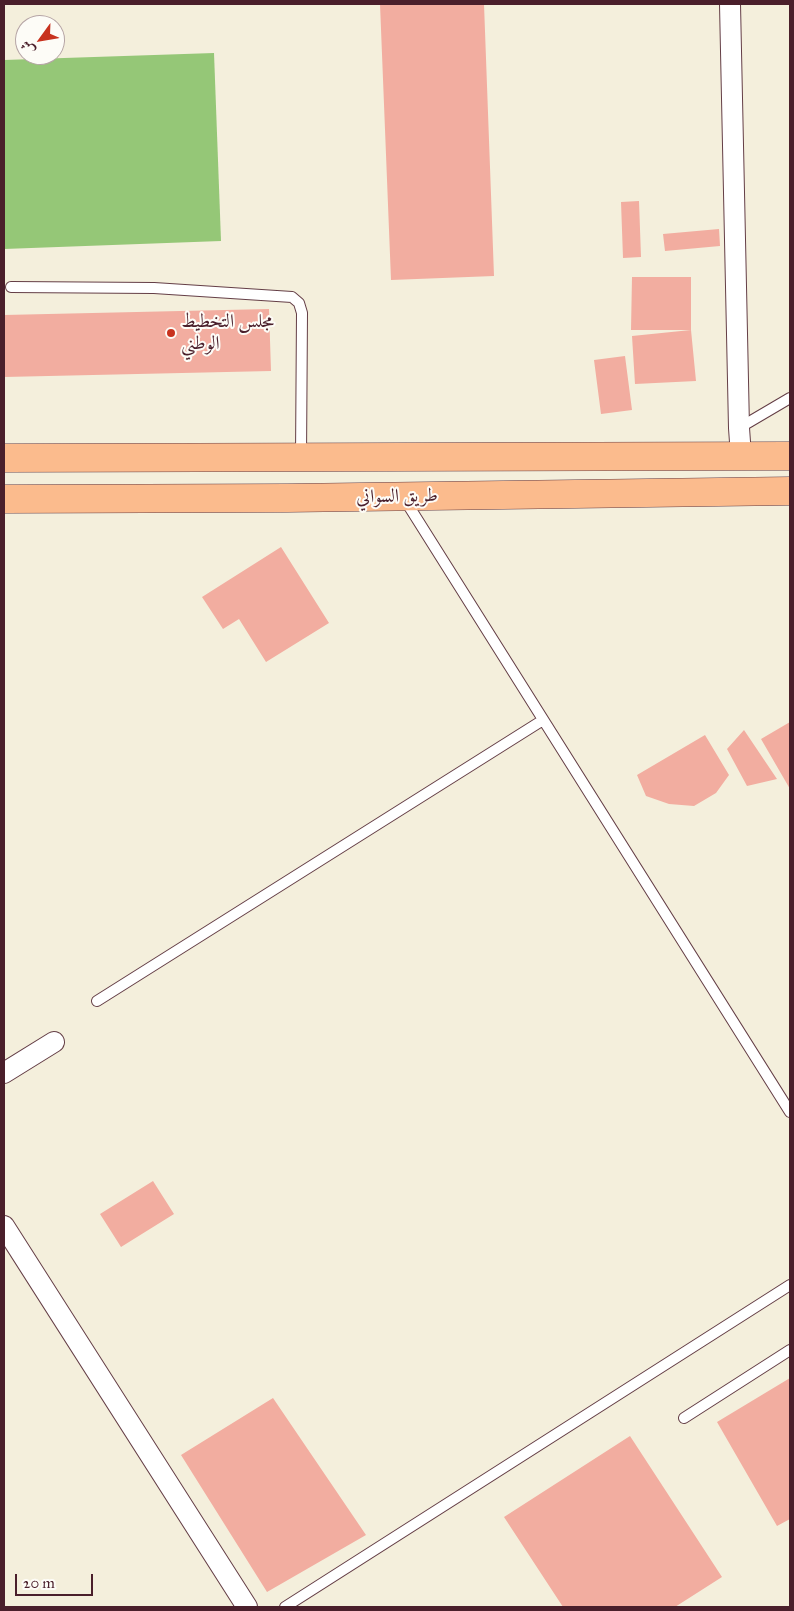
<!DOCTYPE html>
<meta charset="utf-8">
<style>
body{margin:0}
#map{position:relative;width:794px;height:1611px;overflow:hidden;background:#f4efdc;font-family:"IM FELL Great Primer",Amiri,serif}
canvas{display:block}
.frame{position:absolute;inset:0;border:5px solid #4a1f2b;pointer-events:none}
.north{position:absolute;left:15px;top:15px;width:50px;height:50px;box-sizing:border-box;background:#fdfcf7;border:1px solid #b5a4a5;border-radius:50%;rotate:238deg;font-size:14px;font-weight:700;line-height:20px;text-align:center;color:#4a1f2b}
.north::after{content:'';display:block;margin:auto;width:18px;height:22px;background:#c8321e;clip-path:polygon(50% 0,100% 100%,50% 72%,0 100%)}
.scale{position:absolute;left:15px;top:1574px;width:78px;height:22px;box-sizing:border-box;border:2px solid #4a1f2b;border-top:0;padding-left:6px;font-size:15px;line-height:18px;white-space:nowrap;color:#4a1f2b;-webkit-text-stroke:4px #fdfcf7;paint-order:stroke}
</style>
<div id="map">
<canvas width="794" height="1611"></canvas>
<div class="frame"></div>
<div class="north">ش</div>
<div class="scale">20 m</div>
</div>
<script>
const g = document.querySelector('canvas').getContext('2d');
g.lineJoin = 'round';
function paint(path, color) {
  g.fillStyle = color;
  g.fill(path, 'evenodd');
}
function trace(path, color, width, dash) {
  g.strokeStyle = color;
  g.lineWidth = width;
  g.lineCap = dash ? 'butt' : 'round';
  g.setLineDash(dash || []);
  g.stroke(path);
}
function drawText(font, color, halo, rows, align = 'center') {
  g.font = font + ' "IM FELL Great Primer",Amiri,serif';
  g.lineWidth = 4;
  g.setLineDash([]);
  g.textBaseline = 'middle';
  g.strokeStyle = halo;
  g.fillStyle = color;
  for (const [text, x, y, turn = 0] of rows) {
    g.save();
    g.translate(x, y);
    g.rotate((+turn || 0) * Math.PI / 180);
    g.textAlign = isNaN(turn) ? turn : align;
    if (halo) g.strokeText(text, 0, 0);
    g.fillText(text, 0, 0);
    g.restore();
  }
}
const green = new Path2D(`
 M214,53L221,241L4,249V60Z`);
const building = new Path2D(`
 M380,4H484L494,276L391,280Z
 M639,201L641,257L623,258L621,202Z
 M719,229L720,246L665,251L663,234Z
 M632,277H691V330L696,381L635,384L632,336L691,330H631Z
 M269,309L271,371L4,377V315Z
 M625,356L632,410L601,414L594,360Z
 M281,547L329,623L266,662L239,619L223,629L202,597Z
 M790,722V789L761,739Z
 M744,730L777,779L747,786L727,749Z
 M705,735L729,775L716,793L694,806L669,804L646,796L637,775Z
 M153,1181L174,1214L121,1247L100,1214Z
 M790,1378V1519L777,1526L717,1422Z
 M273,1398L366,1535L267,1592L181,1455Z
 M630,1436L722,1577L675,1607H563L504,1517Z`);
const service = new Path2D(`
 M11,287L154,288L292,297L299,303L302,313L301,457
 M739,428L790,398
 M405,500L790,1112
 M97,1001L543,720
 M684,1418L790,1350
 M285,1607L790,1285`);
const minor = new Path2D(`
 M730,4L739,428L741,456
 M4,1073L54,1042
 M4,1226L247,1607`);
const trunk = new Path2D(`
 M4,458L790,456
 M4,499L288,498L790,491`);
const markers = [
 [171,333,5,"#c8321e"]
];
const poiNames = [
 ["مجلس التخطيط",181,322],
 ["الوطني",181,344]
];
const streetNames = [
 ["طريق السواني",397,497,-1]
];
paint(green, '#95c777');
paint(building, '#f2ada0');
trace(service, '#643e46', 12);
trace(minor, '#643e46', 22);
trace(trunk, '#643e46', 29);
trace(service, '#fff', 10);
trace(minor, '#fff', 20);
trace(trunk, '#fbbb8d', 28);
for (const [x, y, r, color] of markers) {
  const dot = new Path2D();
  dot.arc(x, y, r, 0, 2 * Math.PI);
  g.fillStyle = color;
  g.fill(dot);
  trace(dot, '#fdfcf7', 2);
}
drawText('19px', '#4a1f2b', '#fdfcf7', poiNames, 'left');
drawText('19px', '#4a1f2b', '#fdfcf7', streetNames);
</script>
